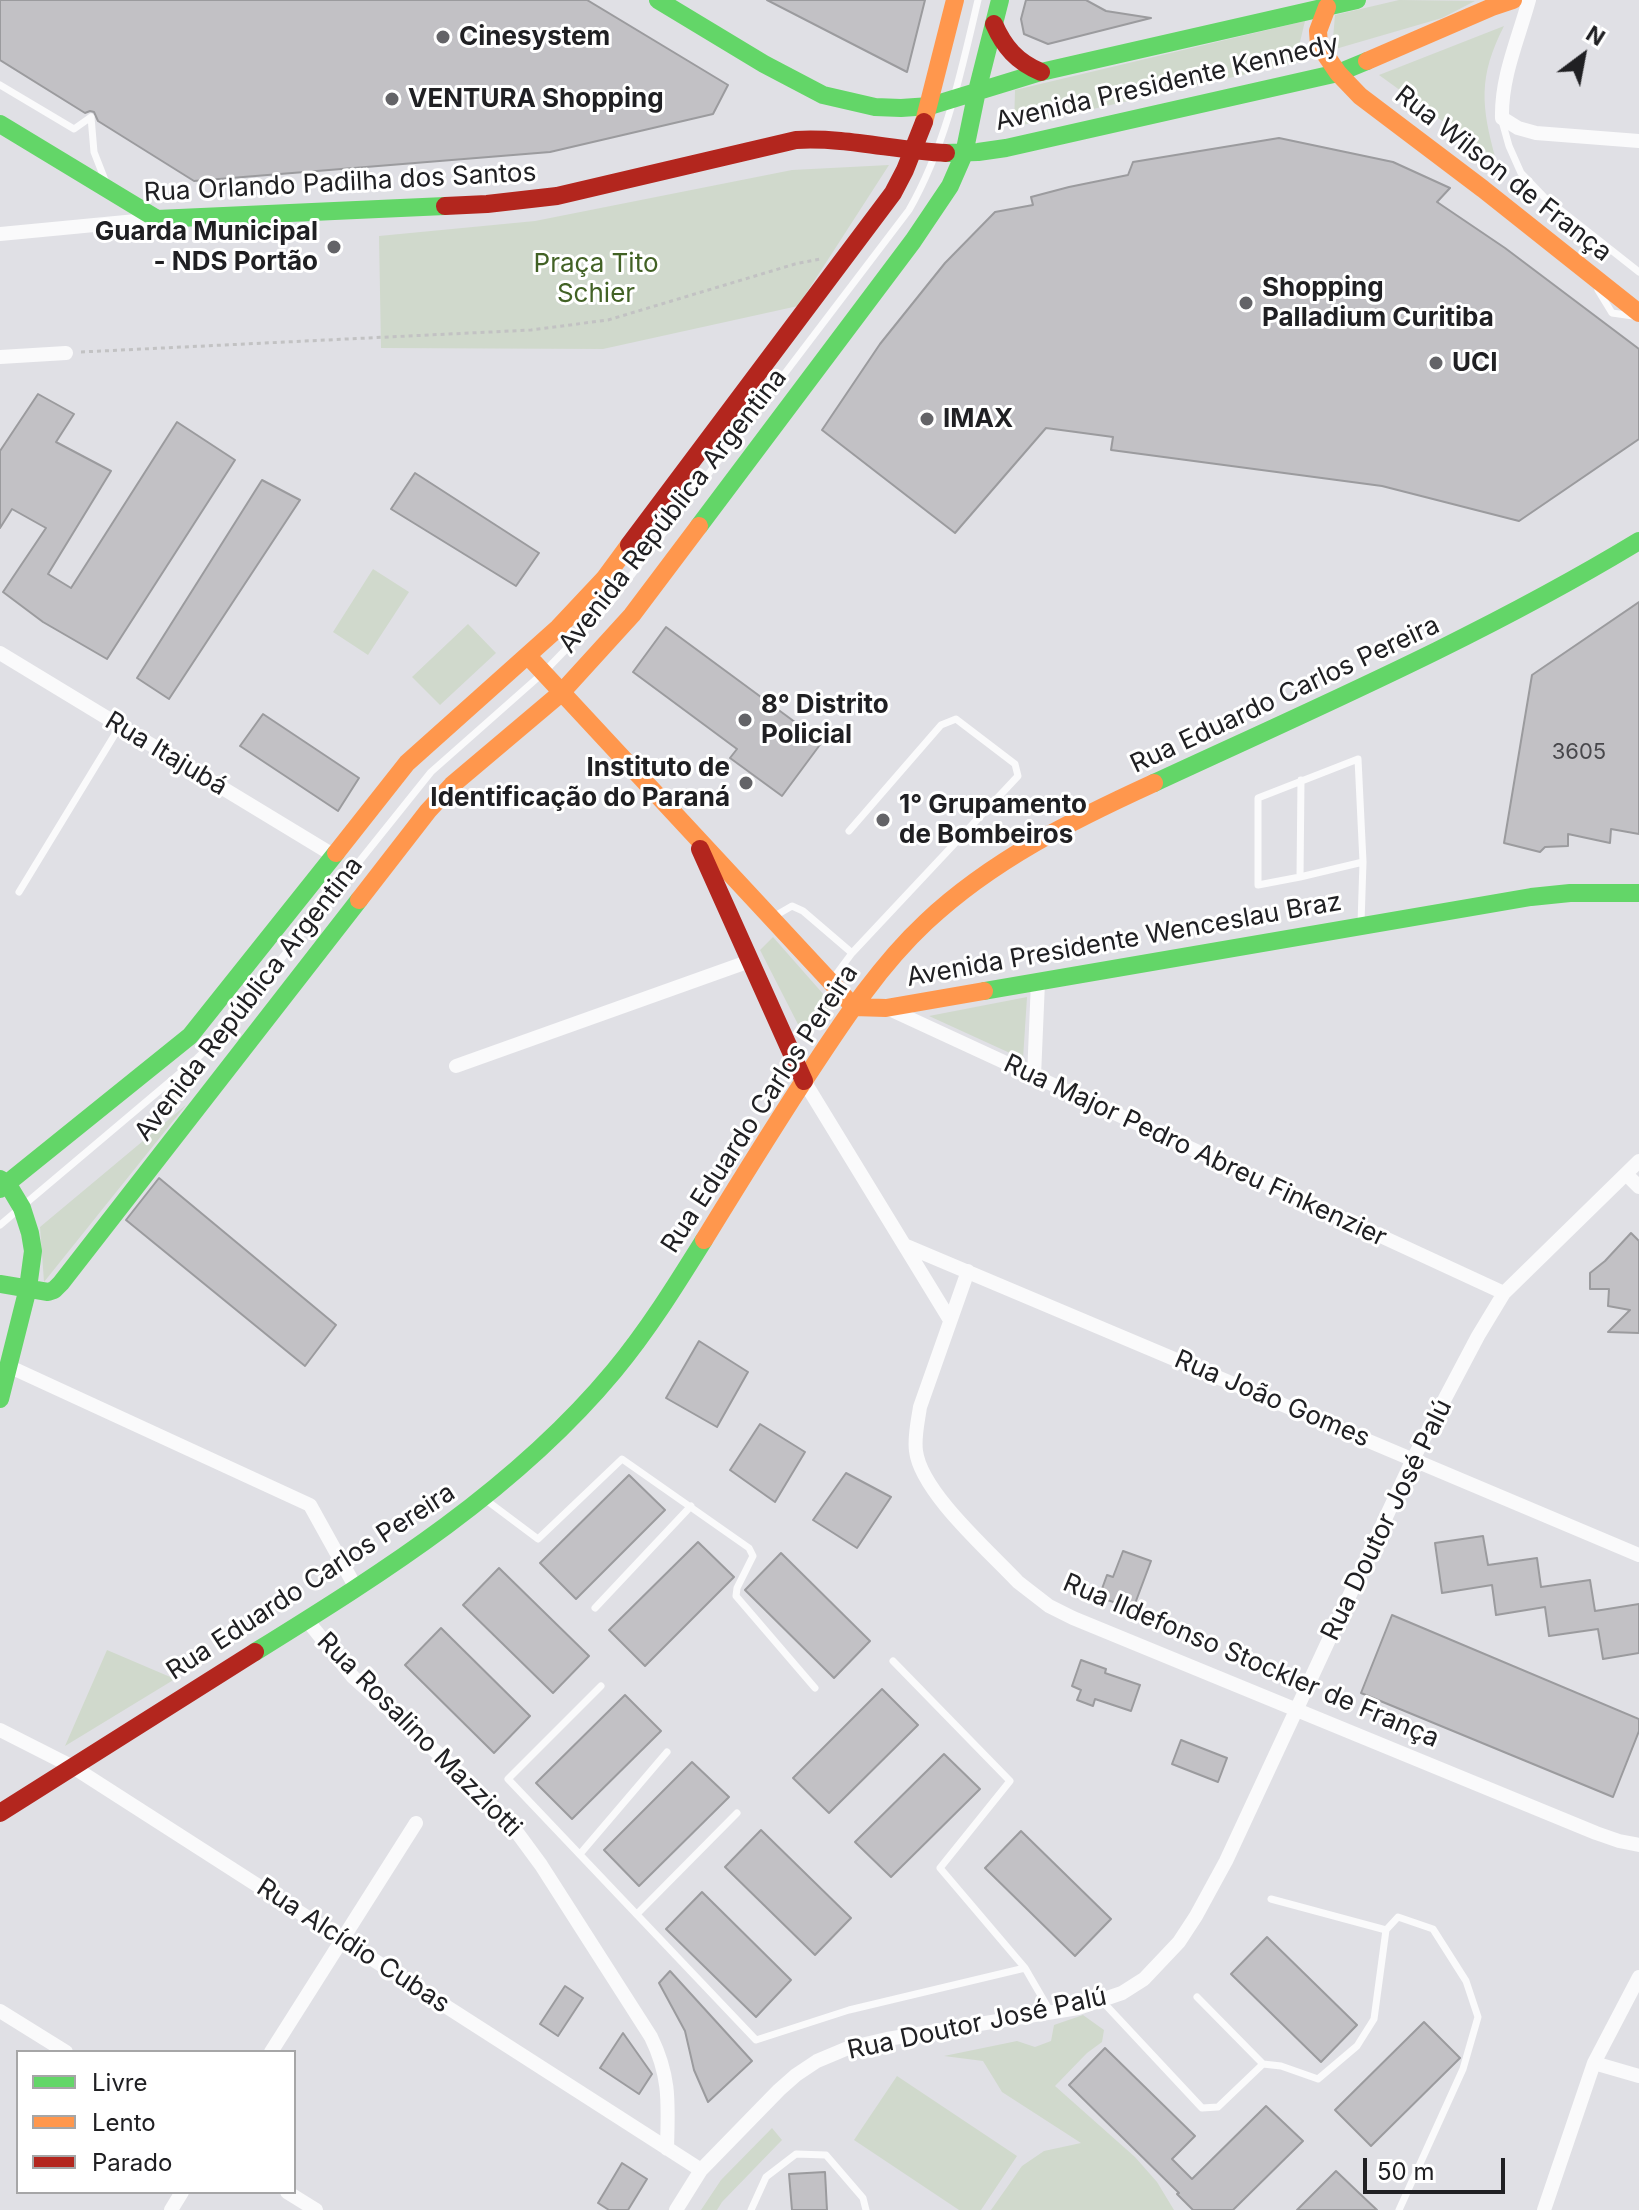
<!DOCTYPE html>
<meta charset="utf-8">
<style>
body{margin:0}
#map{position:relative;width:1639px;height:2210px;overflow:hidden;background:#e0e0e5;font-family:Inter,sans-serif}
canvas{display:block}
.legend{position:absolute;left:16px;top:2050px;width:280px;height:144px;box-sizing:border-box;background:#fff;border:2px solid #a6a6a7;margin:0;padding:10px 14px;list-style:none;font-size:24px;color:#202023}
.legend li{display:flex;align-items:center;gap:16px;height:40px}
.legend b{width:40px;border:2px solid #a6a6a7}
.north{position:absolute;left:1543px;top:16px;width:80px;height:80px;-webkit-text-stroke:6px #fff;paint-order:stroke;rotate:32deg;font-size:22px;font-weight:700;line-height:32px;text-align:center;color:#202023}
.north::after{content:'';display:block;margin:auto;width:28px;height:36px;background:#202023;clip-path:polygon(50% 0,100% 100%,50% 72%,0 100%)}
.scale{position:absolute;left:1363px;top:2158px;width:142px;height:36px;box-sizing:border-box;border:4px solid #202023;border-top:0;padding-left:10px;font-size:24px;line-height:28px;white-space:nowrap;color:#202023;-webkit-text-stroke:6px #fff;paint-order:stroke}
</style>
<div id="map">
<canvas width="1639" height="2210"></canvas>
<ul class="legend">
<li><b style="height:10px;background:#63d668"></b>Livre</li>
<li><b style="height:10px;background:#ff974d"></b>Lento</li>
<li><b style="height:10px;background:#b3261e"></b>Parado</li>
</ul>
<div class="north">N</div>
<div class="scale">50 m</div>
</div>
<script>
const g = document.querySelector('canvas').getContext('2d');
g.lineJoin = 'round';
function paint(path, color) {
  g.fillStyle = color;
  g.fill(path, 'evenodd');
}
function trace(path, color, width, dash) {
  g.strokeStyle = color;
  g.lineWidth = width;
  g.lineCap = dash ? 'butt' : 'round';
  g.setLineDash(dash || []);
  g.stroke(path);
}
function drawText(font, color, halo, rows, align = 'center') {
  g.font = font + ' Inter,sans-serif';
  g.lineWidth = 6;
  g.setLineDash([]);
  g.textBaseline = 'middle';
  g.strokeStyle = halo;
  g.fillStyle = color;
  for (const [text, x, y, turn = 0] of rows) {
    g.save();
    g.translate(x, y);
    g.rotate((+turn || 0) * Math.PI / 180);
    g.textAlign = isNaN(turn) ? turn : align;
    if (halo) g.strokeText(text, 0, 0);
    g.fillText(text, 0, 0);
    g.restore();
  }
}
const green = new Path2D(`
 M1399,0L1475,1L1442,18L1332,50L1335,15Z
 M1305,21L1300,42L1308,60L1014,127L1015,90Z
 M1504,26C1478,77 1481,106 1496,160L1379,75Z
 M889,165L798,306L603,349L381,348L379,236L535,221L792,170Z
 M373,569L409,592L368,655L333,632Z
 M468,624L496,653L440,705L412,677Z
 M773,937L832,1004L806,1040L760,950Z
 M1027,997L1023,1059L929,1016Z
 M186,1105L44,1282L40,1227Z
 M107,1650L175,1679L65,1746Z
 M1083,2015L1104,2030L1102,2042L1087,2053L1055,2086L1135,2157L1157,2182L1174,2210H991L1022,2166L1044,2151L1081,2143L1002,2092L983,2061L944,2056L1017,2041L1035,2047L1051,2041L1054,2025Z
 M897,2076L1017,2156L981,2210H959L854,2140Z
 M772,2128L782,2140L722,2202L717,2210H701L721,2180Z`);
const building = new Path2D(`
 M0,0H587L728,85L713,114L550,152L194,181L98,121L94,112L90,111L85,113L0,60Z
 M767,0H925L907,72Z
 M1026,0H1086L1106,11L1151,18L1048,44L1024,34L1021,19Z
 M1279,138L1393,162L1450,188L1437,202L1505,248L1639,349V439L1519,521L1382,486L1111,450L1113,437L1046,428L955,533L822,430L880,344L945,263L995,212L1033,205L1031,197L1069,187L1128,175L1133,162Z
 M38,394L74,414L56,442L111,471L48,574L71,588L177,422L235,460L107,659L43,622L3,592L46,528L12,509L0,528V451Z
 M415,473L539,553L516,586L391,509Z
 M262,480L300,500L169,699L137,678Z
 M1639,602V834L1611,829L1610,843L1568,834V846L1545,847L1540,852L1504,843L1532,675Z
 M666,627L822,742L782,796L730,758L737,749L633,672Z
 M263,714L359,778L338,811L240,746Z
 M159,1178L336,1325L305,1366L126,1220Z
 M1631,1233L1639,1241V1333L1608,1332L1630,1310L1608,1306L1609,1289H1590V1273L1605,1261Z
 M699,1341L748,1372L717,1427L666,1398Z
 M760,1424L805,1452L775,1502L730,1470Z
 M846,1473L891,1497L857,1548L813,1520Z
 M629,1475L665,1510L576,1599L540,1563Z
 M1483,1536L1488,1565L1537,1558L1541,1587L1590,1580L1595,1611L1639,1604V1653L1603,1659L1598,1629L1549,1636L1545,1607L1496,1615L1492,1585L1442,1593L1435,1543Z
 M698,1542L734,1577L645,1666L609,1630Z
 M1123,1551L1151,1561L1133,1609L1099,1597L1107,1575L1113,1577Z
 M781,1553L870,1641L834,1678L745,1590Z
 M499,1568L589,1656L553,1693L463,1605Z
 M1392,1615L1639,1719V1731L1613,1797L1361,1693Z
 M441,1628L530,1716L494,1753L405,1665Z
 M1081,1660L1106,1669L1105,1673L1140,1685L1131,1711L1095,1699L1093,1706L1077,1700L1081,1690L1072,1686Z
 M882,1689L918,1725L829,1813L793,1778Z
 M625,1695L661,1731L572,1819L536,1783Z
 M1181,1740L1227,1758L1218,1782L1172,1764Z
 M944,1754L980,1789L891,1877L855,1842Z
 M692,1762L729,1797L639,1886L604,1850Z
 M761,1830L851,1918L815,1955L725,1867Z
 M1021,1831L1111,1919L1075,1956L985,1868Z
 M702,1892L791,1980L756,2017L666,1929Z
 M1267,1937L1357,2025L1321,2062L1231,1974Z
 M670,1971L752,2061L708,2102L694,2070L685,2031L659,1983Z
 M565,1986L583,1998L558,2036L540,2024Z
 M1424,2022L1460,2058L1371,2146L1335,2110Z
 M623,2033L652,2074L639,2094L600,2068Z
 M1105,2048L1195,2136L1172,2159L1192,2179L1266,2106L1303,2141L1233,2210H1193L1177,2194L1179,2193L1069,2085Z
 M622,2163L647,2179L628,2210H609L598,2203Z
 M1336,2171L1359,2193L1377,2210H1297Z
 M825,2172L827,2210H792L789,2174Z`);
const path = new Path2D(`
 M81,352L531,330L608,320L795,264L820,259`);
const lane = new Path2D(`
 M0,85L74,129L91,117L94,152L105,180
 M1502,121L1509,146L1521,173L1544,197L1639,272
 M1598,290L1612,313L1633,316
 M1300,877L1301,780
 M19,892L120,726
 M773,917L792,906L803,911L852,953
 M1361,923L1363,862L1358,759L1258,798V885L1300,877L1363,862
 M832,980L852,953L1018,776L1015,764L956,719L941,725L849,831
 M0,1225L192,1063L217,1039L431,772L543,673L608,606L909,210C946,145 961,72 978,0
 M486,1500L538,1539L622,1459L749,1548L753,1556L737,1588L736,1596L815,1688
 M595,1608L691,1506
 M893,1661L1010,1781L940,1868L1025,1968L1050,2011
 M601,1686L508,1779L756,2040L849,2010L1025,1968
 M580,1854L667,1752
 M1271,1899L1386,1930
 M637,1914L737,1813
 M1197,1997L1263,2064
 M1102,2001L1202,2108L1218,2107L1263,2064L1281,2066L1318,2079L1357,2046L1374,2019L1386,1930L1398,1917L1433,1929L1466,1981L1478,2017L1463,2069L1399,2210
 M751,2210L766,2177L796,2154L826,2155L863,2198L866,2210`);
const street = new Path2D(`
 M1529,0C1518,40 1501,77 1502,118L1518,128L1536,133L1639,141
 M0,234L157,219
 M0,357L66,353
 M0,653L333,855
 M887,1008L1504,1293
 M456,1066L750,961
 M1034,1076L1038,982
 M804,1081L950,1320
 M1626,1174L1639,1187
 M904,1245L1639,1555
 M968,1271L920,1407C918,1421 914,1437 916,1451C921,1492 989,1551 1018,1582L1049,1606L1073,1618L1596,1833L1619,1841L1639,1845
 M8,1366L310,1505L356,1588
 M306,1619L353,1677L463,1776L516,1831L541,1865L651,2037C671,2078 668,2105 667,2149
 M0,1730L73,1767L701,2170
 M0,2011L66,2052
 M271,2052L416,1823
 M1594,2063L1639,2076
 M287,2192L316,2210
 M171,2210L182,2192
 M676,2210L701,2170L779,2090L796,2075L817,2061L848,2048L887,2039L1078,2008L1122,1993L1144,1979L1179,1942L1196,1916L1226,1861L1413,1459L1478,1336L1504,1293L1639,1161
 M1544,2210L1594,2063L1639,1977`);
const fast = new Path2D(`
 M658,0L764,64L823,95L875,107L901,108L930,106L1041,72L1357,0
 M0,124L157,219L445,206
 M946,153L978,152L1006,148L1338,73L1367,61
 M699,526L913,241L950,186L964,154L977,91L1000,0
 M1154,783C1318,707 1484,635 1639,541
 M984,991L1531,897L1570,893H1639
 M0,1179L7,1183L22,1208L30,1233L33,1251L28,1288L0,1399
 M0,1189L190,1036L336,853
 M0,1284L48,1292L54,1290L61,1283L359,900
 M255,1652C384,1572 516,1489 614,1371C648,1330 676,1285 704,1240`);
const slow = new Path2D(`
 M1327,7L1318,31L1319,45L1338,73L1360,96L1483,189L1639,313
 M1367,61L1492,7L1513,0
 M924,122L955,0
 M528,656L854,1007L886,1008L984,991
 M336,853L407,763L558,628L604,579L629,545
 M359,900L428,811L452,785L561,693L632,615L699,526
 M704,1240C739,1183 774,1126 811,1070C845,1018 881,964 926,922C992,860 1073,820 1154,783`);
const jam = new Path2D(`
 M994,24C1004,47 1017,62 1041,72
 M445,206L487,204L557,196L796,140C847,137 896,151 946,153
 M629,545L893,193L905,170L924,122
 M700,849L804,1081
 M0,1813L255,1652`);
const markers = [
 [443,37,8,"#636367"],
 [392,99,8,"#636367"],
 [334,247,8,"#636367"],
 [1246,303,8,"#636367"],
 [1436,363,8,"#636367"],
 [927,419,8,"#636367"],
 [745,720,8,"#636367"],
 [746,783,8,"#636367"],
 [883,820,8,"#636367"]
];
const numberNames = [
 ["3605",1579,752]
];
const poiNames = [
 ["Cinesystem",459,37],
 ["VENTURA Shopping",408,99],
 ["Guarda Municipal",318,232,"right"],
 ["- NDS Portão",318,262,"right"],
 ["Shopping",1262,288],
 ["Palladium Curitiba",1262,318],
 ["UCI",1452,363],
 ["IMAX",943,419],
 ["8° Distrito",761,705],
 ["Policial",761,735],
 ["Instituto de",730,768,"right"],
 ["Identificação do Paraná",730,798,"right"],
 ["1° Grupamento",899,805],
 ["de Bombeiros",899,835]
];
const streetNames = [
 ["Avenida Presidente Kennedy",1167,83,-13],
 ["Rua Wilson de França",1503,174,38],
 ["Rua Orlando Padilha dos Santos",340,183,-3],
 ["Avenida República Argentina",673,511,-52],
 ["Rua Eduardo Carlos Pereira",1285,695,-25],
 ["Rua Itajubá",166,754,31],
 ["Avenida Presidente Wenceslau Braz",1124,940,-10],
 ["Avenida República Argentina",249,999,-52],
 ["Rua Eduardo Carlos Pereira",760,1109,-57],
 ["Rua Major Pedro Abreu Finkenzier",1195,1151,25],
 ["Rua João Gomes",1272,1399,23],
 ["Rua Doutor José Palú",1387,1520,-64],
 ["Rua Eduardo Carlos Pereira",311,1582,-33],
 ["Rua Ildefonso Stockler de França",1251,1661,23],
 ["Rua Rosalino Mazziotti",419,1735,45],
 ["Rua Alcídio Cubas",353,1946,33],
 ["Rua Doutor José Palú",977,2024,-12]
];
const parkNames = [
 ["Praça Tito",596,264],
 ["Schier",596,294]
];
paint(green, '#d0d9cc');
paint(building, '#c2c1c5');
trace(building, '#9b9b9e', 2);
trace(path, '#c2c2c3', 3, [4, 4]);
trace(lane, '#fafafb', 7);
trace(street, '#fafafb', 14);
trace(fast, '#63d668', 18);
trace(slow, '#ff974d', 18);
trace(jam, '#b3261e', 18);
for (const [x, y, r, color] of markers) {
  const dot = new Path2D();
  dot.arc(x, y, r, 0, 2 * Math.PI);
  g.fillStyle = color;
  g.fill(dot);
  trace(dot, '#fff', 3);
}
drawText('22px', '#48484c', null, numberNames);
drawText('bold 26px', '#202023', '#fff', poiNames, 'left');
drawText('26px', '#202023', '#fff', streetNames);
drawText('26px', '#426225', '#fff', parkNames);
</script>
